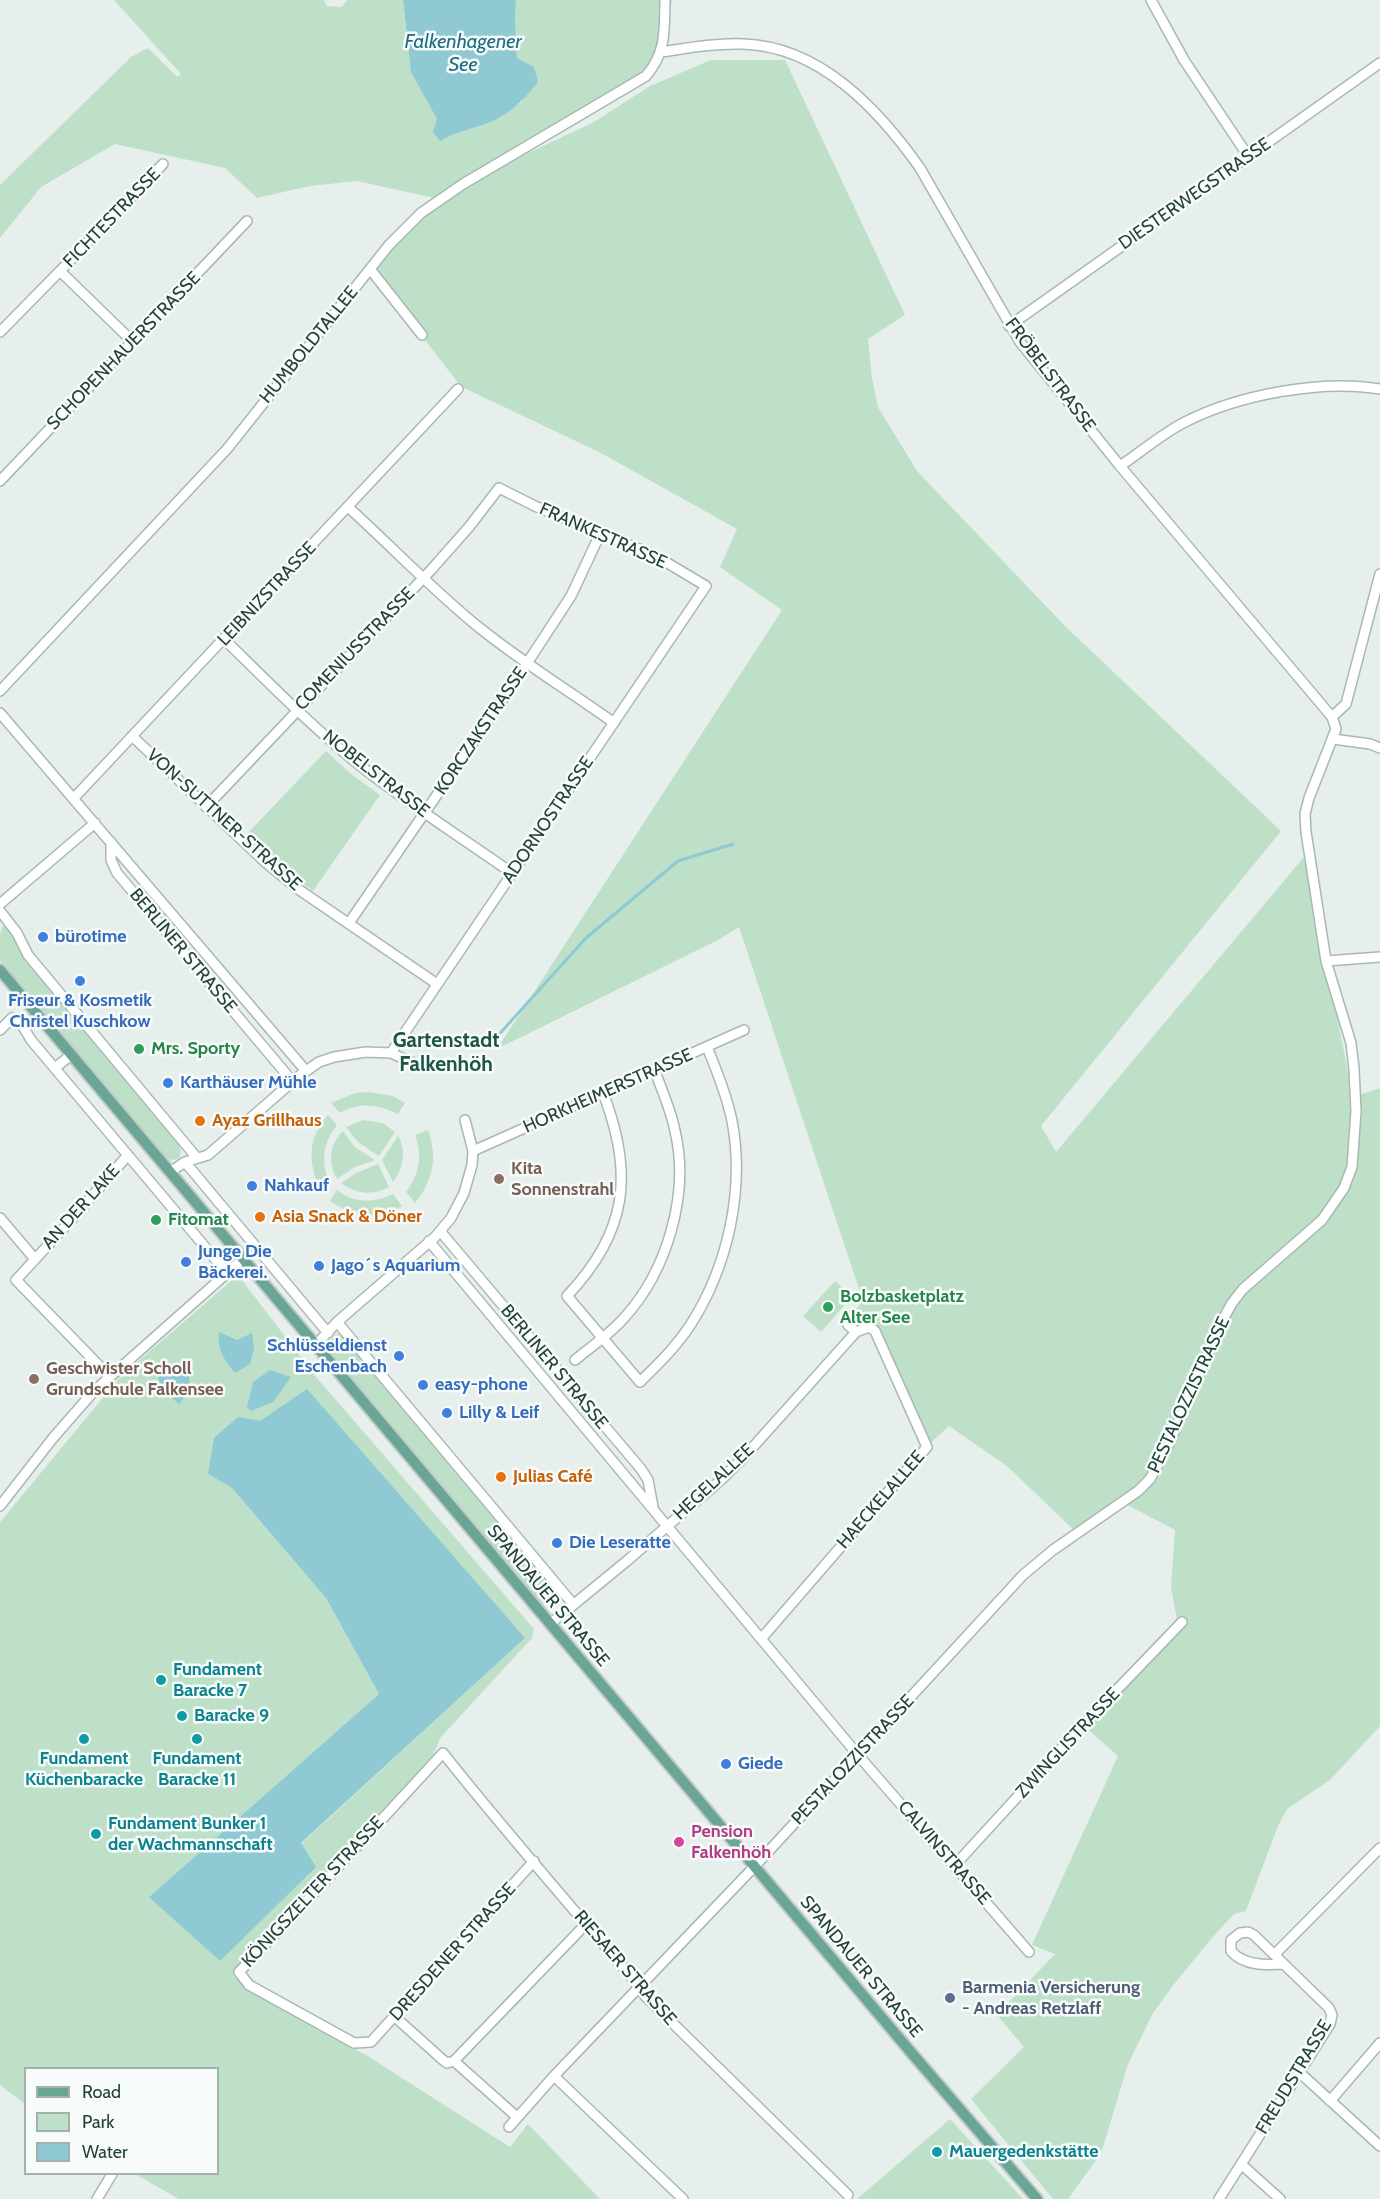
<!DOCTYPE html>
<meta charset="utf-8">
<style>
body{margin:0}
#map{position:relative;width:1380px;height:2199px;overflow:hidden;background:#e6efeb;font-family:Cabin,sans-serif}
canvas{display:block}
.legend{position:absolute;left:24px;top:2067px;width:195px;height:108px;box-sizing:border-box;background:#f7fbf9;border:2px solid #a3b1ad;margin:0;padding:8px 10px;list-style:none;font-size:18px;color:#24423a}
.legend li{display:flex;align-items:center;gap:12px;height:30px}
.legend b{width:30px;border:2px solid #a3b1ad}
</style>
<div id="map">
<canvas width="1380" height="2199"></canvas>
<ul class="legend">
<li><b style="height:8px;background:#6aa596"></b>Road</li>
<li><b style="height:16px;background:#bfe0c8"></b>Park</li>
<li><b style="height:16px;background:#8ec9d4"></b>Water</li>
</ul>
</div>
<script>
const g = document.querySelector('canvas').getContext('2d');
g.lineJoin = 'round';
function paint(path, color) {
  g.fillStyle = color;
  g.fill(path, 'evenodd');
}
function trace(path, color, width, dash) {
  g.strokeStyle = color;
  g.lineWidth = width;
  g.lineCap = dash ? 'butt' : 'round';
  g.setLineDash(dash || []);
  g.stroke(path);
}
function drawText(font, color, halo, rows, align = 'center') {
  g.font = font + ' Cabin,sans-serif';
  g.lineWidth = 5;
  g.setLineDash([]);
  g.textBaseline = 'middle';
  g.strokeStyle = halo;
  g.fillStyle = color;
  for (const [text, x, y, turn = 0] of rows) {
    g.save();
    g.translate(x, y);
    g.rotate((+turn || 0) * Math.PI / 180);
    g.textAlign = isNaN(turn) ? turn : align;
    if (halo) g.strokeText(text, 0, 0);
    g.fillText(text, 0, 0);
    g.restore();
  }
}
const green = new Path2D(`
 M114,0H324L327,6L342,7L347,0H403L408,49L437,119L440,140L454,133L490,122L522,102L534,67L517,58L515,20L516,0H672L661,52L654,66L473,179L594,122L650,86L711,60H785L905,315L868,339L872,378L878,407L917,471L1065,626L1281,831L1041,1126L1056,1152L1309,851L1326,961L1353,1097L1380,1088V1726L1330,1780L1287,1809L1278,1826L1246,1911L1234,1914L1211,1939L1174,1984L1153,2013L1128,2064L1103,2147L1094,2163L1068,2199H1053L971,2099L1024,2047L997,2015L1055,1954L1032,1945L1118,1756L1083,1725L1154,1650L1177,1620L1171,1587L1175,1530L1122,1502L1077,1533L1007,1466L949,1426L927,1446L874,1323H857L850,1317L863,1301L739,927L718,940L497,1049L782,610L720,567L737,529L599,452L464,388L459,384L370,269L439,199L357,181L310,186L257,198L225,168L115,144L41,187L0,238V185L131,57L148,48L177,77L181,74Z
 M326,751L351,774L380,795L313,891L273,861L246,835Z
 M4,922L13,934L23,956L178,1143L181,1151L179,1159L170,1160L163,1155L0,961V934Z
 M368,1092L393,1096L405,1103L398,1114C378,1105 360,1101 340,1113L331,1103L355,1093Z
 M328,1115L337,1125C323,1143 320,1162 330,1183L319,1188C308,1161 308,1137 328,1115Z
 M363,1120L383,1123L395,1132L379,1156L359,1143L346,1127Z
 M428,1130C438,1157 433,1181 415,1203L406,1192C419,1175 423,1156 415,1135Z
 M343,1131L355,1147L375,1160L353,1168L337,1179C328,1163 329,1144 343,1131Z
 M398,1136C407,1150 403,1170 393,1182L382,1160Z
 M378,1164L389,1187C372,1196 356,1194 341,1183L356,1173Z
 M337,1190C356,1204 373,1203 393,1194L402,1206C376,1221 353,1217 330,1201Z
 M238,1275L317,1378L534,1629L532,1638L441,1737L433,1755L302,1903L233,1976L246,1987L366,2055L510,2147L528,2124L600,2199H179L135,2174H218V2068H26L25,2104L0,2085V1522L121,1376ZM231,1487L525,1638L301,1844L149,1897L379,1694L326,1598Z
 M835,1281L852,1297L821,1332L803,1316Z
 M336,1334H343L555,1593L542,1605L326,1349L330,1340Z
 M950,2119L1023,2199H857Z`);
const water = new Path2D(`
 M403,0H516L515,20L517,58L534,67L538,82C525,99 509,115 488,123C472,129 455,132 440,141L433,132L437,119L411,72Z
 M219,1332L237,1340L252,1333L254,1349L250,1364L235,1373C224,1360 217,1349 219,1332Z
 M171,1366L189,1373L190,1391L179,1404C168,1394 154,1385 159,1368L165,1373Z
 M270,1370L291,1377L273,1402L251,1411L247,1407L253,1382Z
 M307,1389L525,1638L301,1843L316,1867L220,1961L149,1897L379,1694L326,1598L231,1487L208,1474L214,1438L238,1417L260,1421Z`);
const stream = new Path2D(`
 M493,1041L586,938L678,861L733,844`);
const minor = new Path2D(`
 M1151,0L1184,60L1248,156
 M370,269L422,335
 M60,271L163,164
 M1009,326L1380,63
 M0,332L60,271L133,342
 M1120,466C1141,452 1163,433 1185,422C1238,395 1321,379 1380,389
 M0,481L247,221
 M348,507C391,546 431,588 476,625C520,661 568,690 614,723
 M224,639C269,683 313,728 362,767C410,805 462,838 512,873
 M0,691L227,449L389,245L421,213L463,184L646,76C667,51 664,31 665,0
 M0,713L306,1071
 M1332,717L1346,704L1380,574
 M132,736L264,861L298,889L437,984
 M1333,739L1370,744L1380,748
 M74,798L458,389
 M206,807L431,570L469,527L499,488L537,507L654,555L706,586L391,1053
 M111,842V860L117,873L293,1082
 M0,904L95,823
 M0,911L17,933L28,955L197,1158
 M349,923L520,674L571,596L601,532
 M1326,961L1380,957
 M0,1030L12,1018L22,1025L31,1040L227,1273
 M55,1068L71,1055
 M603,1093C634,1173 628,1232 567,1296L640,1382C658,1364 677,1346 691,1324C728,1266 745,1189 732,1121C727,1096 717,1071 707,1047
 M473,1151L744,1030
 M185,1162L328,1333
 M170,1172L185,1162L208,1155L299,1076L319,1062L334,1057L366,1052L391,1053L418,1065
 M0,1218L34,1258
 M440,1231L641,1469L648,1480L653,1507
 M429,1241L858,1755L1029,1952
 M337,1322L573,1604
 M316,1345L337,1322L435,1237L451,1218L464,1193L472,1165L473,1151L465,1120
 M575,1360C592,1346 610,1334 624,1318C667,1271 690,1194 675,1131C671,1110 662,1091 655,1071
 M110,1377L16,1280L74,1217L128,1155
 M0,1506L53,1438L94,1391L243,1259
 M550,1624L628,1560L722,1479L744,1457L856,1332L848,1325
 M761,1639L927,1447L875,1331L869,1327L856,1332
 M534,1861L371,2042L354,2043L249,1985L239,1972L304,1904L443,1753C504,1830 569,1904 633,1979L646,1997L848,2195
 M955,1865L1083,1725L1182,1622
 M1275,1954L1380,1848
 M395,2017L443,2060L447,2063L454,2061L586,1924
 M454,2061L517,2117
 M1299,2072L1380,2146
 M554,2076L683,2199
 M1330,2101L1380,2043
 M509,2127L554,2076L755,1866L1023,1575L1053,1550L1138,1491L1150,1479L1168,1446L1221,1323L1232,1303L1243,1289L1322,1220L1344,1188L1352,1167L1356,1111L1354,1069L1351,1043L1326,961L1306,832L1305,814L1309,798L1336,729L1332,717L1120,466L1020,342L920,168C879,110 820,46 743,44C716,43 688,48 661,52
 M1241,2164L1280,2199
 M97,2199L112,2174
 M1219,2199L1330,2024L1332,2015L1329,2008L1254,1935L1248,1932L1240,1933L1231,1940V1951C1244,1966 1265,1965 1284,1964`);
const major = new Path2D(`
 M0,970L909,2050L1037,2199`);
const markers = [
 [43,937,6,"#3f7fe0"],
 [80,981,6,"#3f7fe0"],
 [139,1049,6,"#2e9e5b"],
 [168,1083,6,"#3f7fe0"],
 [200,1121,6,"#e8710a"],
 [499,1179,6,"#8d6e63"],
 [252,1186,6,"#3f7fe0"],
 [260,1217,6,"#e8710a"],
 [156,1220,6,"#2e9e5b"],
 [186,1262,6,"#3f7fe0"],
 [319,1266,6,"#3f7fe0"],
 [828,1307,6,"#2e9e5b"],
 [399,1356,6,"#3f7fe0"],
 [34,1379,6,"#8d6e63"],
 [423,1385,6,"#3f7fe0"],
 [447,1413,6,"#3f7fe0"],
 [501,1477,6,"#e8710a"],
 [557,1543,6,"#3f7fe0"],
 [161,1680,6,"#0f9aa8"],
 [182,1716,6,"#0f9aa8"],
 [84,1739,6,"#0f9aa8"],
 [197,1739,6,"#0f9aa8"],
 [726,1764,6,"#3f7fe0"],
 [96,1834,6,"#0f9aa8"],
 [679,1842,6,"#d1479c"],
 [950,1998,6,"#5c6f8a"],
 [937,2152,6,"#0f9aa8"]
];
const streetNames = [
 ["DIESTERWEGSTRASSE",1195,194,-35],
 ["FICHTESTRASSE",112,218,-46],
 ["HUMBOLDTALLEE",309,345,-51],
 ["SCHOPENHAUERSTRASSE",124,351,-46],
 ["FRÖBELSTRASSE",1050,375,53],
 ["FRANKESTRASSE",603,536,24],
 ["LEIBNIZSTRASSE",267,594,-47],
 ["COMENIUSSTRASSE",355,649,-46],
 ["KORCZAKSTRASSE",481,731,-56],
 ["NOBELSTRASSE",376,774,38],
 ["VON-SUTTNER-STRASSE",224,820,42],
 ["ADORNOSTRASSE",548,820,-56],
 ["BERLINER STRASSE",183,951,50],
 ["HORKHEIMERSTRASSE",608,1091,-24],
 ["AN DER LAKE",81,1207,-48],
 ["BERLINER STRASSE",554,1367,50],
 ["PESTALOZZISTRASSE",1189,1395,-65],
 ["HEGELALLEE",714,1482,-43],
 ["HAECKELALLEE",881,1500,-49],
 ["SPANDAUER STRASSE",548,1596,50],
 ["ZWINGLISTRASSE",1068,1743,-47],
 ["PESTALOZZISTRASSE",853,1760,-47],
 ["CALVINSTRASSE",944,1853,49],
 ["KÖNIGSZELTER STRASSE",313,1892,-47],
 ["DRESDENER STRASSE",453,1952,-48],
 ["SPANDAUER STRASSE",861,1967,50],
 ["RIESAER STRASSE",625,1968,49],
 ["FREUDSTRASSE",1294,2077,-59]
];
const shopNames = [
 ["bürotime",55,937],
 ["Friseur & Kosmetik",80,1001,"center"],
 ["Christel Kuschkow",80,1022,"center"],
 ["Karthäuser Mühle",180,1083],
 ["Nahkauf",264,1186],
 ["Junge Die",198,1252],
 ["Bäckerei.",198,1273],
 ["Jago´s Aquarium",331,1266],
 ["Schlüsseldienst",387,1346,"right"],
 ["Eschenbach",387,1367,"right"],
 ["easy-phone",435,1385],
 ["Lilly & Leif",459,1413],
 ["Die Leseratte",569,1543],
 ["Giede",738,1764]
];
const leisureNames = [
 ["Mrs. Sporty",151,1049],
 ["Fitomat",168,1220],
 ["Bolzbasketplatz",840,1297],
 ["Alter See",840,1318]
];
const foodNames = [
 ["Ayaz Grillhaus",212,1121],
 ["Asia Snack & Döner",272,1217],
 ["Julias Café",513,1477]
];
const educationNames = [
 ["Kita",511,1169],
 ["Sonnenstrahl",511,1190],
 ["Geschwister Scholl",46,1369],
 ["Grundschule Falkensee",46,1390]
];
const cultureNames = [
 ["Fundament",173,1670],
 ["Baracke 7",173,1691],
 ["Baracke 9",194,1716],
 ["Fundament",84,1759,"center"],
 ["Küchenbaracke",84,1780,"center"],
 ["Fundament",197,1759,"center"],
 ["Baracke 11",197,1780,"center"],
 ["Fundament Bunker 1",108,1824],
 ["der Wachmannschaft",108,1845],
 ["Mauergedenkstätte",949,2152]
];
const hotelNames = [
 ["Pension",691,1832],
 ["Falkenhöh",691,1853]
];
const serviceNames = [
 ["Barmenia Versicherung",962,1988],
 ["- Andreas Retzlaff",962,2009]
];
const waterNames = [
 ["Falkenhagener",463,42],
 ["See",463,65]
];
const quarterNames = [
 ["Gartenstadt",446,1041],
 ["Falkenhöh",446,1065]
];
paint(green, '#bfe0c8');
paint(water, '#8ec9d4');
trace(stream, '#8ec9d4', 3);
trace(minor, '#a8b8b2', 12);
trace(major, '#c2cac8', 14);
trace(minor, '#fff', 9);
trace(major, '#6aa596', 10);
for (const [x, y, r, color] of markers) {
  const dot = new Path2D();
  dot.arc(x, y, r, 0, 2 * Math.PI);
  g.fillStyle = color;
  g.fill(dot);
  trace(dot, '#f7fbf9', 2);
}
drawText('18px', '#24423a', '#f7fbf9', streetNames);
drawText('bold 18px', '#366cbe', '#f7fbf9', shopNames, 'left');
drawText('bold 18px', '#27864d', '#f7fbf9', leisureNames, 'left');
drawText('bold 18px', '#c56008', '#f7fbf9', foodNames, 'left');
drawText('bold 18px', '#785e54', '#f7fbf9', educationNames, 'left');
drawText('bold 18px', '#0d838f', '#f7fbf9', cultureNames, 'left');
drawText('bold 18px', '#b23c85', '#f7fbf9', hotelNames, 'left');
drawText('bold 18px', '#4e5e75', '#f7fbf9', serviceNames, 'left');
drawText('italic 20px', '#1c6f80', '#f7fbf9', waterNames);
drawText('bold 21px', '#1f5548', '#f7fbf9', quarterNames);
</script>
